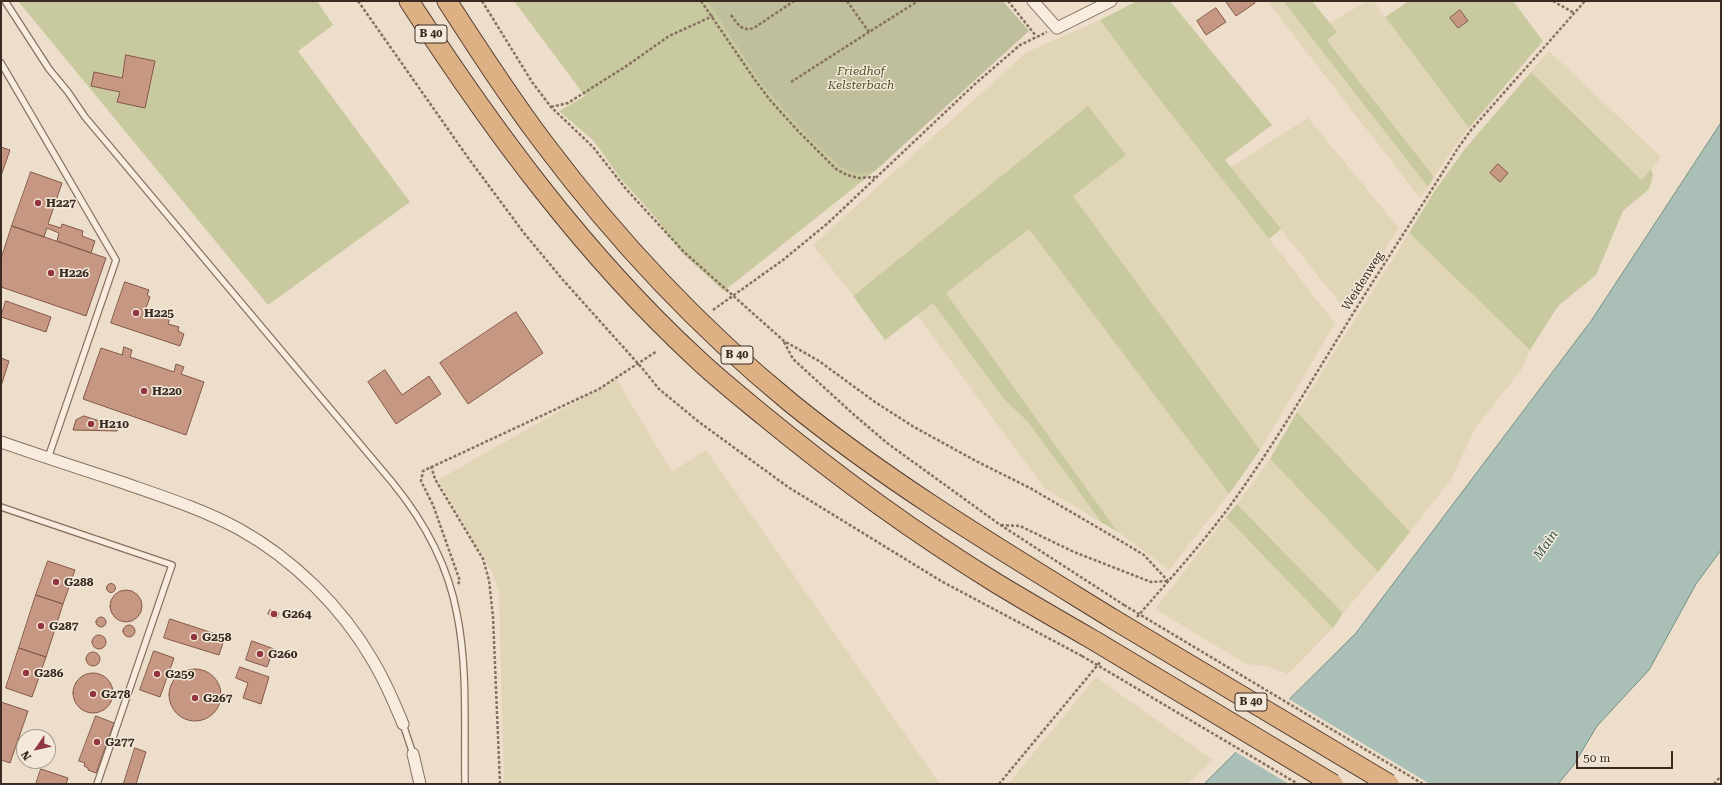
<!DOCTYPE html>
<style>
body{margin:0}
#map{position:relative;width:1722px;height:785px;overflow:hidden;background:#ecdeca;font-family:"Roboto Serif",serif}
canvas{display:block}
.frame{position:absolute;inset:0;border:2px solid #392a22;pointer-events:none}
.north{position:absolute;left:16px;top:729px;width:40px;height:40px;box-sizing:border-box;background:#f4e9d9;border:1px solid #a99d90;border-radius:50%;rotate:236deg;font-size:11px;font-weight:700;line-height:16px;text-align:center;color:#392a22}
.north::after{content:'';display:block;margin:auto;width:14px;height:18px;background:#913540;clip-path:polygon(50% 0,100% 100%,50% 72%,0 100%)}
.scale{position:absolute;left:1576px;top:751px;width:97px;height:18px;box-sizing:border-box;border:2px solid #392a22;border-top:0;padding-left:5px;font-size:12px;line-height:14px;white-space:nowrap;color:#392a22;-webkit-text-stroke:3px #f4e9d9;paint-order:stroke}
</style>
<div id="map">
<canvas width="1722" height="785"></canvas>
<div class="frame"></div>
<div class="north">N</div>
<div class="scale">50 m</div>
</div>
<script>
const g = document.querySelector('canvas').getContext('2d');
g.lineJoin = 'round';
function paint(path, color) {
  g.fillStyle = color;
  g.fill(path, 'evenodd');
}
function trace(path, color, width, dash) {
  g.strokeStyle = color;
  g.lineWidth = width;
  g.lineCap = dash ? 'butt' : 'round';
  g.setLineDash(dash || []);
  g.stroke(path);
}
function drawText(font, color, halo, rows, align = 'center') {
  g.font = font + ' "Roboto Serif",serif';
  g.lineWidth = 3;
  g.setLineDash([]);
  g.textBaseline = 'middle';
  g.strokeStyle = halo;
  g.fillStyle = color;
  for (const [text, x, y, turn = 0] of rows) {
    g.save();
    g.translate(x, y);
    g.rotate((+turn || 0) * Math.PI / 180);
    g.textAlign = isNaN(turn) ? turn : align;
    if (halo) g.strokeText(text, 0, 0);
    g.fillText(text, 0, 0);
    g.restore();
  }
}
const farmland = new Path2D(`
 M1267,1H1283L1428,187L1420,198Z
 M1368,1H1373L1469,128L1455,146L1434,177L1327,39L1337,32L1330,24L1348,12Z
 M1100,20L1135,68L1335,323L1260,450L1073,196L1088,107L853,296L813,245L1027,52Z
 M1549,51L1661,157L1643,180L1531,72Z
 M1308,118L1399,228L1346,311L1231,167Z
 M1029,229L1229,494L1169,570L1118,532L946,293Z
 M1409,233L1530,350L1521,370L1474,430L1452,478L1410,532L1297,412Z
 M933,303L1003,398L1028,422L1101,522L1045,489L917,315Z
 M616,379L672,472L706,450L940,784H504L499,593L493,574L438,480Z
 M1270,459L1378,572L1343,613L1237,504Z
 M1226,517L1333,628L1288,674L1267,666L1246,664L1155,609Z
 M1096,677L1213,760L1187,784H1008Z`);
const green = new Path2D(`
 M18,1H317L333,25L298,51L410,202L268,305Z
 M514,1H707L760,82L857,174L875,171L724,291L683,254L655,217L620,178L594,141L559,111L585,96Z
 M1137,1H1170L1272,125L1225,160L1281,229L1269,239L1135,68L1100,20Z
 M1283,1H1312L1337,32L1327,40L1434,177L1428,187Z
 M1409,1H1513L1543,41L1469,128L1385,17Z
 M1531,72L1642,180L1651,169L1653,175L1649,189L1623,211L1596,275L1558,306L1530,350L1409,233L1434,192L1464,150Z
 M1088,106L1126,155L1073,196L1260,450L1229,494L1029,229L946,293L1118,532L1101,522L1028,422L1003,398L933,303L885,340L853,296Z
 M1297,412L1410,532L1378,572L1270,459Z
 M1237,504L1343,613L1333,628L1226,517Z`);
const cemetery = new Path2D(`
 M707,1H1003L1029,31L875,171L857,174L841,167L808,137L760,82Z`);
const water = new Path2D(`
 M1721,123V550L1696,584L1649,670L1597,726L1573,766L1558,784H1204L1356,633L1591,321Z`);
const pier = new Path2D(`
 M1287,698L1430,784H1289L1234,751Z`);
const building = new Path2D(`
 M1228,1H1254L1255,3L1236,16L1226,2Z
 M1216,8L1226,22L1206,35L1197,21Z
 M1460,10L1468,21L1458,28L1450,18Z
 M126,55L155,61L145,108L117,102L120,92L91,86L94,72L122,78Z
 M1,147L10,150L1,176Z
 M1498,164L1508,173L1500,182L1490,173Z
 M31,172L62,183L48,224L61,228L62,224L83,231L82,236L95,241L91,253L57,241L59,233L47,228L44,237L12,226Z
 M12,226L106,258L86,316L1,287V259Z
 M125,282L149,290L147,295L150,297L146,308L170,317L168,324L179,327L178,331L184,334L180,346L111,323Z
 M6,301L51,317L46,332L1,317Z
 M516,312L543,353L468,404L440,363Z
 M124,347L132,350L130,357L174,372L176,364L184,367L181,374L204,382L186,435L83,399L101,348L122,355Z
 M1,358L9,361L1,386Z
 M385,370L402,395L429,376L441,394L396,424L368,382Z
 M84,416L118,427L117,431L73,430L76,420Z
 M48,561L75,570L63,604L36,595Z
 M106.5 588a4.5 4.5 0 1 1 9 0a4.5 4.5 0 1 1-9 0Z
 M110 606a16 16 0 1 1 32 0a16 16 0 1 1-32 0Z
 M36,595L63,604L46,657L19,648Z
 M270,610L279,613L277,618L268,614Z
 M96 622a5 5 0 1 1 10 0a5 5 0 1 1-10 0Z
 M170,619L225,637L219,655L164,638Z
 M123 631a6 6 0 1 1 12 0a6 6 0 1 1-12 0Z
 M92 642a7 7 0 1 1 14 0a7 7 0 1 1-14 0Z
 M252,641L274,649L267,667L246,660Z
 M19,648L46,657L32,697L6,688Z
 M154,651L174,658L160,697L140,690Z
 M86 659a7 7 0 1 1 14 0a7 7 0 1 1-14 0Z
 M240,667L269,677L261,704L243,698L248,683L236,678Z
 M169 695a26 26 0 1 1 52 0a26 26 0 1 1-52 0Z
 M73 693a20 20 0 1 1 40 0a20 20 0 1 1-40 0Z
 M1,702L28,711L10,763L1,760Z
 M96,716L114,723L96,773L88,770V768L84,766L85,763L79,761Z
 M135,748L146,752L136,784H128L124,783Z
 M41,769L68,778L66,784H36Z`);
const path = new Path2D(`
 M358,1L469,159L524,233L563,280L642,368L659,389L699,422L788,487L941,581L1082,656
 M482,1L532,82L551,107L593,147L626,189L684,252L784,341L819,361L875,402L914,427L976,461L1030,488L1119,540L1144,555L1168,581
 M701,1L755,80L770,100L798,131L836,169L847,175L859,178L875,177
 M847,1L869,32L918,1
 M1008,1L1036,36
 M1553,1L1574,13
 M731,15C738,24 741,32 754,28L794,1
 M791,82L869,32
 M551,107L568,103L628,65L669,36L713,16
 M713,310L783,260L828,223L975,84L1020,45L1047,32
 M784,342L793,359L852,413L887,443L999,524L1124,605
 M431,466L435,479L483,559L489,580L493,617L500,784
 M1001,525L1020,526L1074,552L1151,582L1168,581
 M458,584L460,581L433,505L421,481L423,471L599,389L657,351
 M1137,617C1169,580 1203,543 1232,503C1272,448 1307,388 1343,330C1380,269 1420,209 1458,148L1471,130L1585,1
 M999,784L1101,661
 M1714,784L1721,776`);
const service = new Path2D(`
 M5,1L49,69L68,92L85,117L392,482C424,521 448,565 457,614C468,669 464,728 465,784
 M1,63L116,260L48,458
 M1,507L172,565L97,784
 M403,724L413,754`);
const minor = new Path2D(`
 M1033,1L1057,28L1111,1
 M1,442C41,456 81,469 121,482C161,496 202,509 239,529C293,559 342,607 373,661C385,681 394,702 403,724
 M413,754L420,784`);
const trunk = new Path2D(`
 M409,1C492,129 583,253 695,357C717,378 741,397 764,416C838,477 915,533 996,583C1029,603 1062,622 1095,641
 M447,1C478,49 509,97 543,142C615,238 698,327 791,403C892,485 1003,551 1113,619`);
const pathBridge = new Path2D(`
 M1124,605L1423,784
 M1082,656L1298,784`);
const trunkBridge = new Path2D(`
 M1113,619L1389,784
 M1095,641L1333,784`);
const markers = [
 [38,203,4,"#913540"],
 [51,273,4,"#913540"],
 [136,313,4,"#913540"],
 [144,391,4,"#913540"],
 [91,424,4,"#913540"],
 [56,582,4,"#913540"],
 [274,614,4,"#913540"],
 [41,626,4,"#913540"],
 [194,637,4,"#913540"],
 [260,654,4,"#913540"],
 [26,673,4,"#913540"],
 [157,674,4,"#913540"],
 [93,694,4,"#913540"],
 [195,698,4,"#913540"],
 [97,742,4,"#913540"]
];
const shields = [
 [431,34,32],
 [737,355,32],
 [1251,702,32]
];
const shieldNames = [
 ["B 40",431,34],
 ["B 40",737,355],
 ["B 40",1251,702]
];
const parkNames = [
 ["Friedhof",861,71],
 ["Kelsterbach",861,85]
];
const poiNames = [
 ["H227",46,203],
 ["H226",59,273],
 ["H225",144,313],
 ["H220",152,391],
 ["H210",99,424],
 ["G288",64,582],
 ["G264",282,614],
 ["G287",49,626],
 ["G258",202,637],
 ["G260",268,654],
 ["G286",34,673],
 ["G259",165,674],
 ["G278",101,694],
 ["G267",203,698],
 ["G277",105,742]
];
const streetNames = [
 ["Weidenweg",1363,281,-58]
];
const waterNames = [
 ["Main",1546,545,-55]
];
paint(farmland, '#e1d5b8');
paint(green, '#c9c99f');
paint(cemetery, '#bfbf9d');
paint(water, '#aac0b7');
trace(water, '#718f84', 1);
paint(pier, '#ecdeca');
paint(building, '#c69783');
trace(building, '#845848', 1);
trace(service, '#877060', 8);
trace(minor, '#877060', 13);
trace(trunk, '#563f33', 21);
trace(path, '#877060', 2.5, [3, 2]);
trace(service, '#f7ecdd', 5.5);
trace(minor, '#f7ecdd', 11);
trace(trunk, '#deb184', 19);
trace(trunkBridge, '#563f33', 21, []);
trace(pathBridge, '#877060', 2.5, [3, 2]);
trace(trunkBridge, '#deb184', 19);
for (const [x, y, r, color] of markers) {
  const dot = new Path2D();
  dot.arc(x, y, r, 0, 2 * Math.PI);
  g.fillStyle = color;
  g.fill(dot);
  trace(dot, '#f4e9d9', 1.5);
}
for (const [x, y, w] of shields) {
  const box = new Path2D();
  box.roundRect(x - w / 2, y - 9, w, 18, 3);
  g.fillStyle = '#f4e9d9';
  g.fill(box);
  trace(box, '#392a22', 1);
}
drawText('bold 11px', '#392a22', null, shieldNames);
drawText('italic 12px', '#4e542a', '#f4e9d9', parkNames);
drawText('bold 12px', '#392a22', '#f4e9d9', poiNames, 'left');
drawText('12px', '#392a22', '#f4e9d9', streetNames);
drawText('italic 13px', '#335751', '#f4e9d9', waterNames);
</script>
